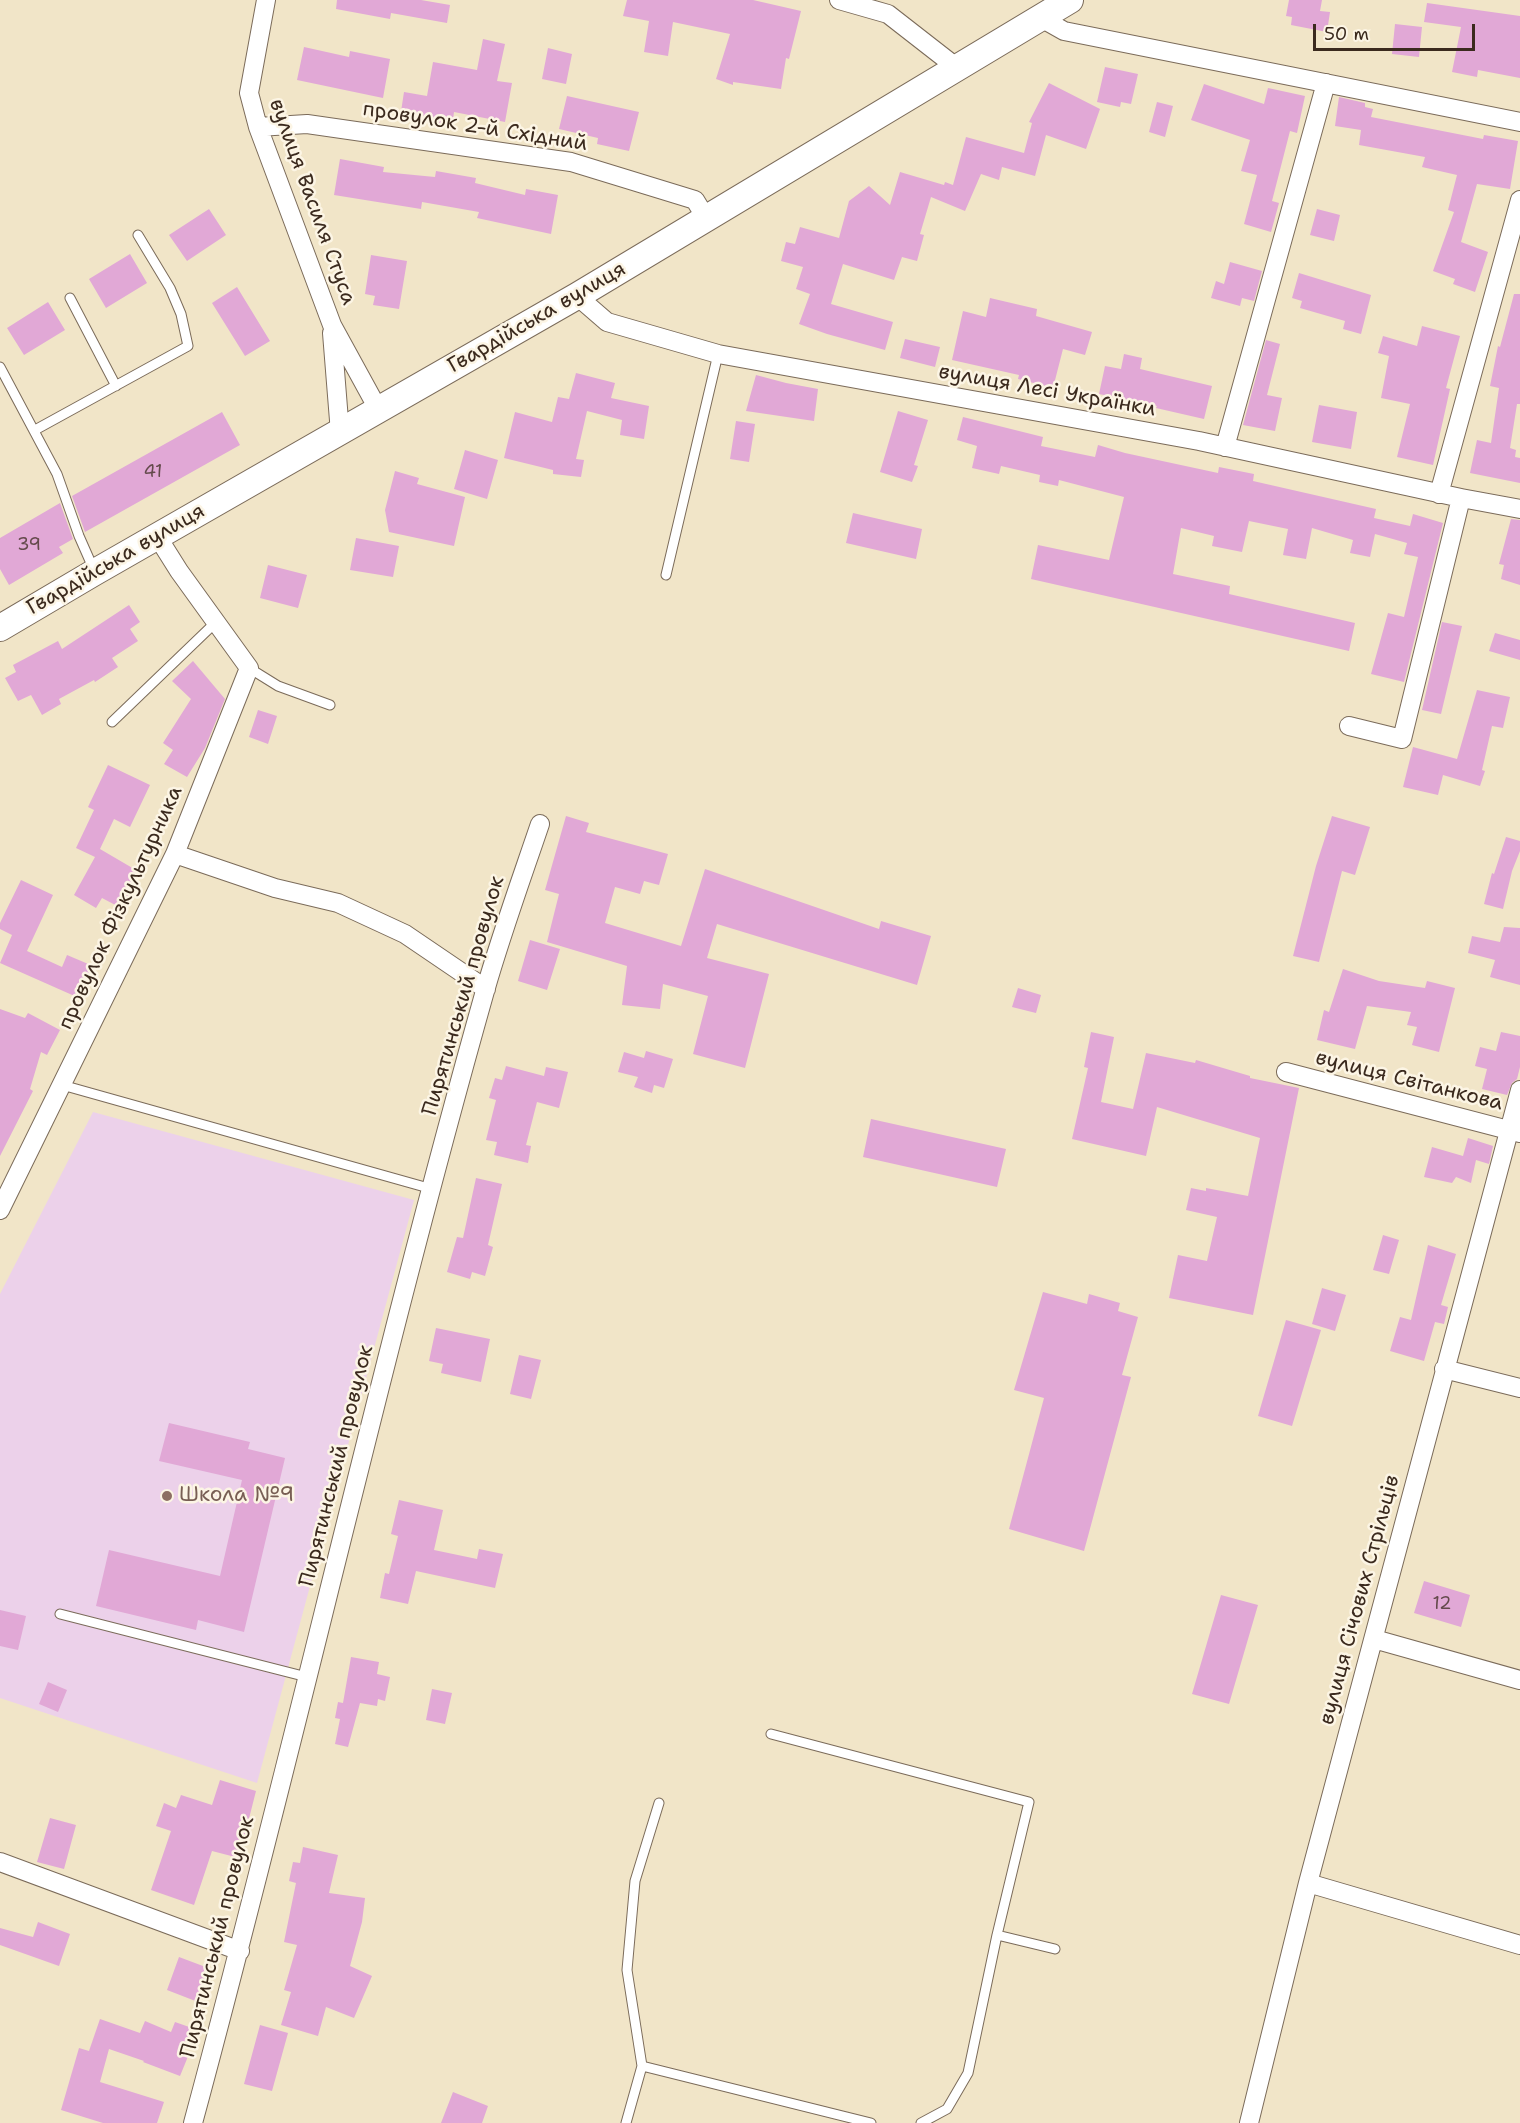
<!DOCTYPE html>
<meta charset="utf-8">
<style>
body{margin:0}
#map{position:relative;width:1520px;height:2123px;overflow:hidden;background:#f1e5c8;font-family:"Shantell Sans",sans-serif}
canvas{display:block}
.scale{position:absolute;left:1313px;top:24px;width:162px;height:27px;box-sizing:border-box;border:3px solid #3b2a1e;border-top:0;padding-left:8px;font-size:18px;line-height:21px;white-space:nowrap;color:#3b2a1e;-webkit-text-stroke:4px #fcf5e5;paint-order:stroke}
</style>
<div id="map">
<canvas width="1520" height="2123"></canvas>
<div class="scale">50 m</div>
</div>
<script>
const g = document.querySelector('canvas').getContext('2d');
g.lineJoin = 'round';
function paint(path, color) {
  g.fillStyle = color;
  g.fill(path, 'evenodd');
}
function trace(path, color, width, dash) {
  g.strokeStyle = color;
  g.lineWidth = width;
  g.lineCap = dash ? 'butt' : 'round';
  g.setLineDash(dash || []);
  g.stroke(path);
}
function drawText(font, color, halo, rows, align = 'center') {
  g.font = font + ' "Shantell Sans",sans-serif';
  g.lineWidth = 5;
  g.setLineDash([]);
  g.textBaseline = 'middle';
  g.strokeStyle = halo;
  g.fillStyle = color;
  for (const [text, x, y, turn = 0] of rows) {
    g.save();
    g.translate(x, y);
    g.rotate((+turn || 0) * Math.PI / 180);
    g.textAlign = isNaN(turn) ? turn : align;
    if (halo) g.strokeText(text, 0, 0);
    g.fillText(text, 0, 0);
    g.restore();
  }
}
const built = new Path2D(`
 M93,1112L414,1200L257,1783L0,1698V1294Z`);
const building = new Path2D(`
 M337,0H421L450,5L447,23L391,13L390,19L336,9Z
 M627,0H753L801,11L789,59L786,58L781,89L733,82V85L716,79L730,34L673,22L668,56L644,52L649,21L623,16Z
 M1289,0H1322L1320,11L1330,12L1327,32L1291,25L1292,17L1286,16Z
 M1427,3L1520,16V78L1478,70L1477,77L1452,72L1461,27L1424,22Z
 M1395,24L1422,27L1419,57L1392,54Z
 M483,39L505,44L497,81L512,83L505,122L454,112L452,127L400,118L404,92L427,96L433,62L477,70Z
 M304,47L349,57L350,51L390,59L383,98L297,80Z
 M548,48L572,54L566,84L542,79Z
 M1105,67L1138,74L1131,104L1121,102L1120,107L1097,102Z
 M1049,83L1100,109L1086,149L1046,135L1035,176L1002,167L999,180L981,174L965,211L931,197L920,234L924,235L917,261L902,257L894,280L843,264L831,304L893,322L885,350L827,334L799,324L810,294L796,289L803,267L781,261L786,242L795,244L800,227L839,238L849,201L869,186L890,205L900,172L944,185L945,182L953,185L966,137L1024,153L1032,123L1029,122Z
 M1204,84L1264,104L1268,88L1305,96L1297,133L1290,131L1272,201L1279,203L1271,232L1244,224L1257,175L1241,171L1250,140L1191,120Z
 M567,96L639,112L629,151L597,144L598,138L559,129Z
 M1339,97L1365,103V107L1373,109L1371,117L1483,139L1484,135L1518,141L1510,189L1477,184L1461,242L1488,252L1475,292L1453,284L1455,279L1433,271L1454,212L1448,210L1457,175L1422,167L1425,157L1359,145L1361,130L1335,126Z
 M1157,102L1173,106L1165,137L1149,132Z
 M340,159L384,167L383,172L435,177L436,171L476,178L475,183L525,195L526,189L558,195L551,234L477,218L479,212L422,202L421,209L334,195Z
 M209,209L226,235L187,261L169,235Z
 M1317,209L1340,215L1334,241L1310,235Z
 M130,254L147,283L106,308L89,279Z
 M371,255L407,261L399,309L373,305L375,296L365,294Z
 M1230,262L1262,271L1254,301L1242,298L1240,306L1211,298L1216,281L1224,284Z
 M1299,273L1371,295L1361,334L1343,329L1345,321L1300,308L1302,301L1292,298Z
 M237,287L270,341L245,356L212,303Z
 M1514,294H1520V404H1517L1510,448L1516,450L1515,457L1520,458V483L1470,473L1477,440L1491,443L1499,388L1490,386L1498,346L1500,347Z
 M990,298L1037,309L1036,316L1092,332L1085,355L1063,349L1053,388L1018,379L1019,375L952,360L963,311L986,317Z
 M48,302L65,330L24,355L7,328Z
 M1422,326L1460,336L1446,388L1450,389L1433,465L1397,457L1410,404L1381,398L1389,356L1378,353L1383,336L1417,346Z
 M905,339L940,347L935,367L900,358Z
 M1266,340L1280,344L1267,395L1282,398L1275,431L1243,425Z
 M1124,354L1142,358L1140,369L1212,386L1204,419L1156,408L1157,406L1099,394L1105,366L1121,369Z
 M576,373L615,383L611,398L649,406L644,439L620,435L622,420L587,411L576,459L584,460L581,477L553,474V470L504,458L515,412L552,422L558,397L569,399Z
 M756,375L786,383L818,389L814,421L746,411Z
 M1319,405L1357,412L1351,449L1312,442Z
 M898,411L928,420L914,465L918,466L912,482L880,472Z
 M222,412L240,445L85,532L72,496Z
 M963,417L1043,437L1041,446L1095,457L1098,445L1125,453L1218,473L1219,467L1254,474L1253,481L1376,509L1374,518L1410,526L1413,514L1443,523L1404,682L1371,674L1388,613L1404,617L1418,557L1404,554L1407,543L1375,534L1370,557L1350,553L1353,540L1312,528L1306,559L1283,555L1288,529L1249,521L1242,552L1212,546L1214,536L1181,528L1173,574L1230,586L1229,594L1355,623L1349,651L1031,579L1038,545L1109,560L1124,497L1059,480L1058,486L1039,482L1040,475L1001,466L999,474L972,468L977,446L957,440Z
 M736,421L755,424L749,462L730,459Z
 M465,450L498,460L487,499L454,489Z
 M395,471L419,478L417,484L465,497L454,546L389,532L385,510Z
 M60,503L73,539L59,547L63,553L9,585L0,569V538Z
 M853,513L922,529L916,559L846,543Z
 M1511,519L1520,520V585L1501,579L1504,565L1499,564Z
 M356,538L399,546L393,577L350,570Z
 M268,565L307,575L298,608L260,598Z
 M129,605L140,622L130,629L138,641L112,658L118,667L95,682L94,680L59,699L61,704L42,715L31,695L18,701L5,678L16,672L13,665L58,641L62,649Z
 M1442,622L1462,626L1441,714L1422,710Z
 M1495,633L1520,640V660L1489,651Z
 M193,661L225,699L205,748L187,777L164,764L173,750L163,743L191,699L172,681Z
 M1477,690L1510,697L1503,728L1492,726L1482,770L1485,771L1480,786L1443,775L1438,795L1403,787L1413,747L1457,759Z
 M258,710L277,716L268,744L249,737Z
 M108,765L150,785L130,827L114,819L100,849L141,873L121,908L102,898L96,908L74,895L95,857L76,848L94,810L88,807Z
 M566,816L589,823L586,832L668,854L659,885L644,881L640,894L615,887L605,923L681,946L705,869L879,929L881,921L931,936L917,985L717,924L707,958L769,974L745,1068L693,1054L708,996L663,984L660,1009L622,1005L627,966L547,942L559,894L545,890Z
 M1332,816L1370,827L1355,875L1342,871L1319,962L1293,956L1316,866Z
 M1506,837L1520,841V851L1512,871L1503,909L1484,904L1492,873L1494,874Z
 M21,880L53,895L27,951L62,967L67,955L93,966L79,998L0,963L12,935L0,929V923Z
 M1504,927L1520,928V985L1490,977L1495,960L1468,953L1472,936L1500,942Z
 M530,940L560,949L547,990L518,981Z
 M1343,969L1379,981L1425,988L1427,981L1455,988L1439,1052L1412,1045L1417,1027L1407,1025L1411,1012L1367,1006L1355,1049L1317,1040L1324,1010L1329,1012Z
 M1018,988L1041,995L1036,1013L1012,1007Z
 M0,1009L25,1018L28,1013L60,1030L47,1055L41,1052L30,1089L33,1091L0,1156Z
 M1091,1032L1114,1037L1101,1102L1133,1109L1146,1053L1195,1063L1196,1060L1250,1076V1078L1299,1088L1253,1315L1169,1298L1178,1255L1207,1261L1217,1217L1186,1210L1191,1188L1206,1191V1188L1248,1196L1260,1138L1157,1107L1146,1156L1072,1139L1088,1068L1084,1067Z
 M1501,1032L1520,1036V1067L1517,1079L1512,1083L1507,1095L1482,1089L1487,1069L1475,1066L1480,1047L1496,1051Z
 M646,1051L673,1059L664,1088L654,1085L652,1093L634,1087L638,1077L618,1072L624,1052L644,1058Z
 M506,1066L544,1076L546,1067L568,1072L559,1108L537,1102L526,1145L531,1146L528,1163L494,1155L497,1142L486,1140L496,1100L489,1098L495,1078L502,1080Z
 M871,1119L1006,1149L997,1187L863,1157Z
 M1468,1138L1493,1146L1489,1164L1476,1160L1471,1183L1456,1177L1452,1183L1424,1177L1432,1147L1463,1156Z
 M476,1178L502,1184L488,1245L493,1247L485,1276L472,1272L470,1279L447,1272L457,1237L463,1238Z
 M1383,1235L1399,1240L1389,1274L1373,1270Z
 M1428,1245L1456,1254L1441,1305L1448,1307L1444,1324L1435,1322L1424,1361L1390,1351L1400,1317L1411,1320Z
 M1322,1288L1346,1295L1335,1331L1312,1324Z
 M1043,1292L1087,1304L1089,1294L1120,1303L1118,1311L1138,1317L1122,1375L1131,1377L1084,1551L1009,1529L1044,1398L1014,1390Z
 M1286,1320L1321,1330L1292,1426L1258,1416Z
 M436,1328L490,1339L481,1382L441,1373L443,1364L429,1361Z
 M519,1355L541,1360L531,1399L510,1394Z
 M169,1423L250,1442L248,1449L285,1458L244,1632L198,1620L196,1630L96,1606L109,1550L220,1576L242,1480L159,1461Z
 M399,1500L443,1510L434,1550L477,1559L479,1549L503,1554L495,1588L416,1571L408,1604L380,1598L385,1573L389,1574L398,1536L391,1534Z
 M1424,1581L1470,1595L1461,1627L1414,1613Z
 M1221,1595L1258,1605L1229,1704L1192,1694Z
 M0,1610L26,1616L18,1650L0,1646Z
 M351,1657L379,1662L377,1674L390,1677L385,1701L378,1699L377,1706L360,1703L348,1747L335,1744L340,1719L335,1718L338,1702L343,1703Z
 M48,1682L67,1690L58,1712L39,1704Z
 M432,1689L452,1693L445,1724L426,1720Z
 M220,1780L256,1791L239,1858L212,1851L194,1905L151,1890L171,1831L156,1826L164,1803L176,1808L181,1795L212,1805Z
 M50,1818L76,1825L64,1869L37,1862Z
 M303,1847L338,1855L329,1893L365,1898L362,1922L350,1966L372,1976L354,2018L326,2007L318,2036L281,2025L291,1992L284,1990L297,1945L284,1942L296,1883L289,1881L293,1862L300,1863Z
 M38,1922L70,1934L59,1966L0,1945V1928L33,1937Z
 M179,1957L211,1969L198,2002L167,1990Z
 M100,2019L140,2033L145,2021L171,2032L175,2022L192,2028L183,2052L189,2054L180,2076L143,2062L144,2061L109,2049L100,2082L164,2102L157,2123H103L61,2110L79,2048L89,2051Z
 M260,2025L288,2033L272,2091L244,2084Z
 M453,2092L488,2106L482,2123H441Z`);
const service = new Path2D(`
 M70,298L116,386
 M0,367L57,474L79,536L94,570
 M35,430L188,346L181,314L170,288L138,235
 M666,575L718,354
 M249,668L278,686L330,705
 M112,722L216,622
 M62,1085L432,1189
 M60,1614L307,1677
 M771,1734L1029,1802L997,1935L968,2073L947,2109L921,2123
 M997,1935L1055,1949
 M642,2066L871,2123
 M626,2123L642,2066L627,1970L635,1881L659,1803`);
const minor = new Path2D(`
 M266,0L249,93L258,127L332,325L378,409
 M839,0L888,14L956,67
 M1041,18L1064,31L1520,122
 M258,127L307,124L571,162L695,200L706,218
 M577,296L607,322L718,354L1199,441L1461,498L1520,509
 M332,333L340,433
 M1225,447L1326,83
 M1439,494L1520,200
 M1349,726L1402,739L1461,498
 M175,854L275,888L338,903L405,934L486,989
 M1286,1072L1520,1133
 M0,1210L175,854L249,668L179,571L157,536
 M1444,1369L1520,1388
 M1374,1639L1520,1680
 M0,1862L240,1951
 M1308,1883L1520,1945
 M193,2123C295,1747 379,1366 485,991C501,935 521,880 540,824
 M1249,2123L1308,1883L1520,1090`);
const secondary = new Path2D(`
 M0,628L95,572L577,296L1070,0`);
const markers = [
 [167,1496,6,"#8d6e63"]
];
const numberNames = [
 ["41",153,472],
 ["39",29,545],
 ["12",1442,1604]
];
const streetNames = [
 ["провулок 2-й Східний",475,127,9],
 ["вулиця Василя Стуса",312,202,70],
 ["Гвардійська вулиця",537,318,-30],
 ["вулиця Лесі Українки",1047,391,10],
 ["Гвардійська вулиця",116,560,-30],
 ["провулок Фізкультурника",121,908,-65],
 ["Пирятинський провулок",464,996,-74],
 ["вулиця Світанкова",1409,1081,14],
 ["Пирятинський провулок",337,1466,-76],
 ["вулиця Січових Стрільців",1360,1600,-75],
 ["Пирятинський провулок",218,1937,-76]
];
const educationNames = [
 ["Школа №9",179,1496]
];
paint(built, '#ecd1ea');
paint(building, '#e1a8d6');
trace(service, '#7b6b5a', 11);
trace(minor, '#7b6b5a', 20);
trace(secondary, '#7b6b5a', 28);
trace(service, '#fff', 9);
trace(minor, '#fff', 18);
trace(secondary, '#fff', 26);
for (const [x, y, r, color] of markers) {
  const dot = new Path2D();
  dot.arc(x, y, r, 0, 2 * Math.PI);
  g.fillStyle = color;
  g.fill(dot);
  trace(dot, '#fcf5e5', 2);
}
drawText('18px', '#644a4c', null, numberNames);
drawText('21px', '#3b2a1e', '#fcf5e5', streetNames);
drawText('21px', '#785e54', '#fcf5e5', educationNames, 'left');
</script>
